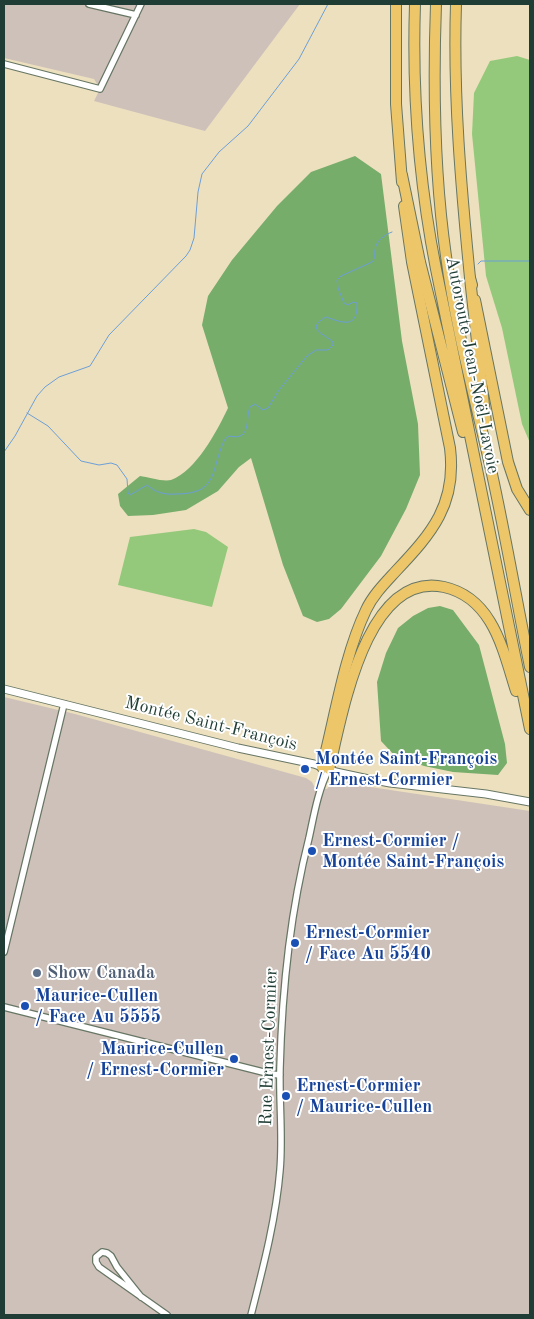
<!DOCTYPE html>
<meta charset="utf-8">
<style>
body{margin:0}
#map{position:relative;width:534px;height:1319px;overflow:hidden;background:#ede0be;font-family:"Old Standard TT",serif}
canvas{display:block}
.frame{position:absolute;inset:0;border:5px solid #1f3d34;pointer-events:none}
</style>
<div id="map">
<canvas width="534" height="1319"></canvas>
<div class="frame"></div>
</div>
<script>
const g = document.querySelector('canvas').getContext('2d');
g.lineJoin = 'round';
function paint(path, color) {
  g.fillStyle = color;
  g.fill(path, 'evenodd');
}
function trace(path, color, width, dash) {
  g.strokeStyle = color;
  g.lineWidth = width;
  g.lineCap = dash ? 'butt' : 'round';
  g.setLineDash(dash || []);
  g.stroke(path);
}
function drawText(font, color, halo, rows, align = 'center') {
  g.font = font + ' "Old Standard TT",serif';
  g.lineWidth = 4;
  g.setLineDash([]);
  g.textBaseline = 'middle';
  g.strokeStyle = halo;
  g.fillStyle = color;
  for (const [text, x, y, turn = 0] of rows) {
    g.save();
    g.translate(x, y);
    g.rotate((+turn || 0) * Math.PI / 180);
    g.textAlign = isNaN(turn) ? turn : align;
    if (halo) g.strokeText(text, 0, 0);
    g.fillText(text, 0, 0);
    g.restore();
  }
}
const industrial = new Path2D(`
 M4,4H300L205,131L94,101L100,89L94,79L4,58Z
 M4,697L75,714L306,778L312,782L314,786L327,789L331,784L344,783L530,811V1315H4Z`);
const green = new Path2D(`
 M517,56L530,60V443L522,424L502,328L486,276L472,134L474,93L490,61Z
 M194,529L206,532L228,547L212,607L118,585L130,537Z`);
const forest = new Path2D(`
 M355,156L381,174L402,341L418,424L420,475L406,509L381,556L341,609L329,619L317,622L303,616L283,565L251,458L239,467L218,491L186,510L153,515L128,516L120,506L118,494L140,476C148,477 163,482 171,480C196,471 217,431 228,408L202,325L208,296L232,260L277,206L311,172Z
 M440,606L453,610L479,645L505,744L507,763L498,775L453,772L424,766L395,756L381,741L377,682L386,653L398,628L413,616L428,608Z`);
const stream = new Path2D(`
 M478,264L481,261H530
 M27,413L48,426L81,461L99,465L111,463L117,465L127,479L128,493L130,495L147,485C155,492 164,495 176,494C220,494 210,469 225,439L229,436C252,441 245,420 250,407L255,404L263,410L268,408L279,390L307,356L316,350H328L333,345V342C325,334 304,329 326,317C343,323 358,329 357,303L353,302L348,305L344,303L338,288L337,280L341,276L372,262C376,257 374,256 375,250C376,241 384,235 392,232
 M4,452L15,436L37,396L45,387L59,377L90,366L109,335L186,256L190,250L194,238L198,192L202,174L219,152L248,126L299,59L328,4`);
const minor = new Path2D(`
 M89,4L136,15
 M4,64L100,89L141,4
 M4,952L64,704
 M4,1007L271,1074L280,1075
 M141,1297L117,1267L111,1256L107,1253L102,1252L96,1257V1262L99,1267L167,1315
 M251,1315C263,1268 276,1219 280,1170C283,1136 279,1102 280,1068C282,990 290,913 309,838C314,815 318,790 329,769`);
const tertiary = new Path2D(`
 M4,689L238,748L314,764L336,772L364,778L390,783L486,794L530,802`);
const trunk = new Path2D(`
 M396,4V104L402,182
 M456,4C453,96 461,186 470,278L472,285
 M475,300L508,462L517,489L530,510
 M322,767C335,717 344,656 366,610C373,595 385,583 396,571C432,533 457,504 450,448L412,262L404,206`);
const motorway = new Path2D(`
 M415,4C412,93 419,182 436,269L530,729
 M436,4C433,88 434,173 446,256C456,330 476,402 492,474C506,538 517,603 530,667
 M402,175L420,262L463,432
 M470,278L486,423
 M329,769C342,717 365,570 444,587C493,598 503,650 516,691`);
const markers = [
 [305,769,5,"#1a4fb4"],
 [312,851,5,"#1a4fb4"],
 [295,943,5,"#1a4fb4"],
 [37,973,5,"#5c6f8a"],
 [25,1006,5,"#1a4fb4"],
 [234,1059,5,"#1a4fb4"],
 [286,1096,5,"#1a4fb4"]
];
const streetNames = [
 ["Autoroute Jean-Noël-Lavoie",472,365,79],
 ["Montée Saint-François",211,724,14],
 ["Rue Ernest-Cormier",269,1047,-88]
];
const transitNames = [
 ["Montée Saint-François",315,759],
 ["/ Ernest-Cormier",315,780],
 ["Ernest-Cormier /",322,841],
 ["Montée Saint-François",322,862],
 ["Ernest-Cormier",305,933],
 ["/ Face Au 5540",305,954],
 ["Maurice-Cullen",35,996],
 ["/ Face Au 5555",35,1017],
 ["Maurice-Cullen",224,1049,"right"],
 ["/ Ernest-Cormier",224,1070,"right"],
 ["Ernest-Cormier",296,1086],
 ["/ Maurice-Cullen",296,1107]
];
const serviceNames = [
 ["Show Canada",47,973]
];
paint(industrial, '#cec1ba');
paint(green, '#94c97b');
paint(forest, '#77ad6b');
trace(stream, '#6c9ed7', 1);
trace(minor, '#677664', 8);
trace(tertiary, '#677664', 9);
trace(trunk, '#677664', 12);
trace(motorway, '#677664', 12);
trace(minor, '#fff', 5.5);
trace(tertiary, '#fff', 7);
trace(trunk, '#ecc669', 10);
trace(motorway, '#ecc669', 10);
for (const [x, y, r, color] of markers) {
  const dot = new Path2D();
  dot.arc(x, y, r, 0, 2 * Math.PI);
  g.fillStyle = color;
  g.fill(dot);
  trace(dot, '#fff', 2);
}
drawText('18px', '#1f3d34', '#fff', streetNames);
drawText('bold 18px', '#164399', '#fff', transitNames, 'left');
drawText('bold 18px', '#4e5e75', '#fff', serviceNames, 'left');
</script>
